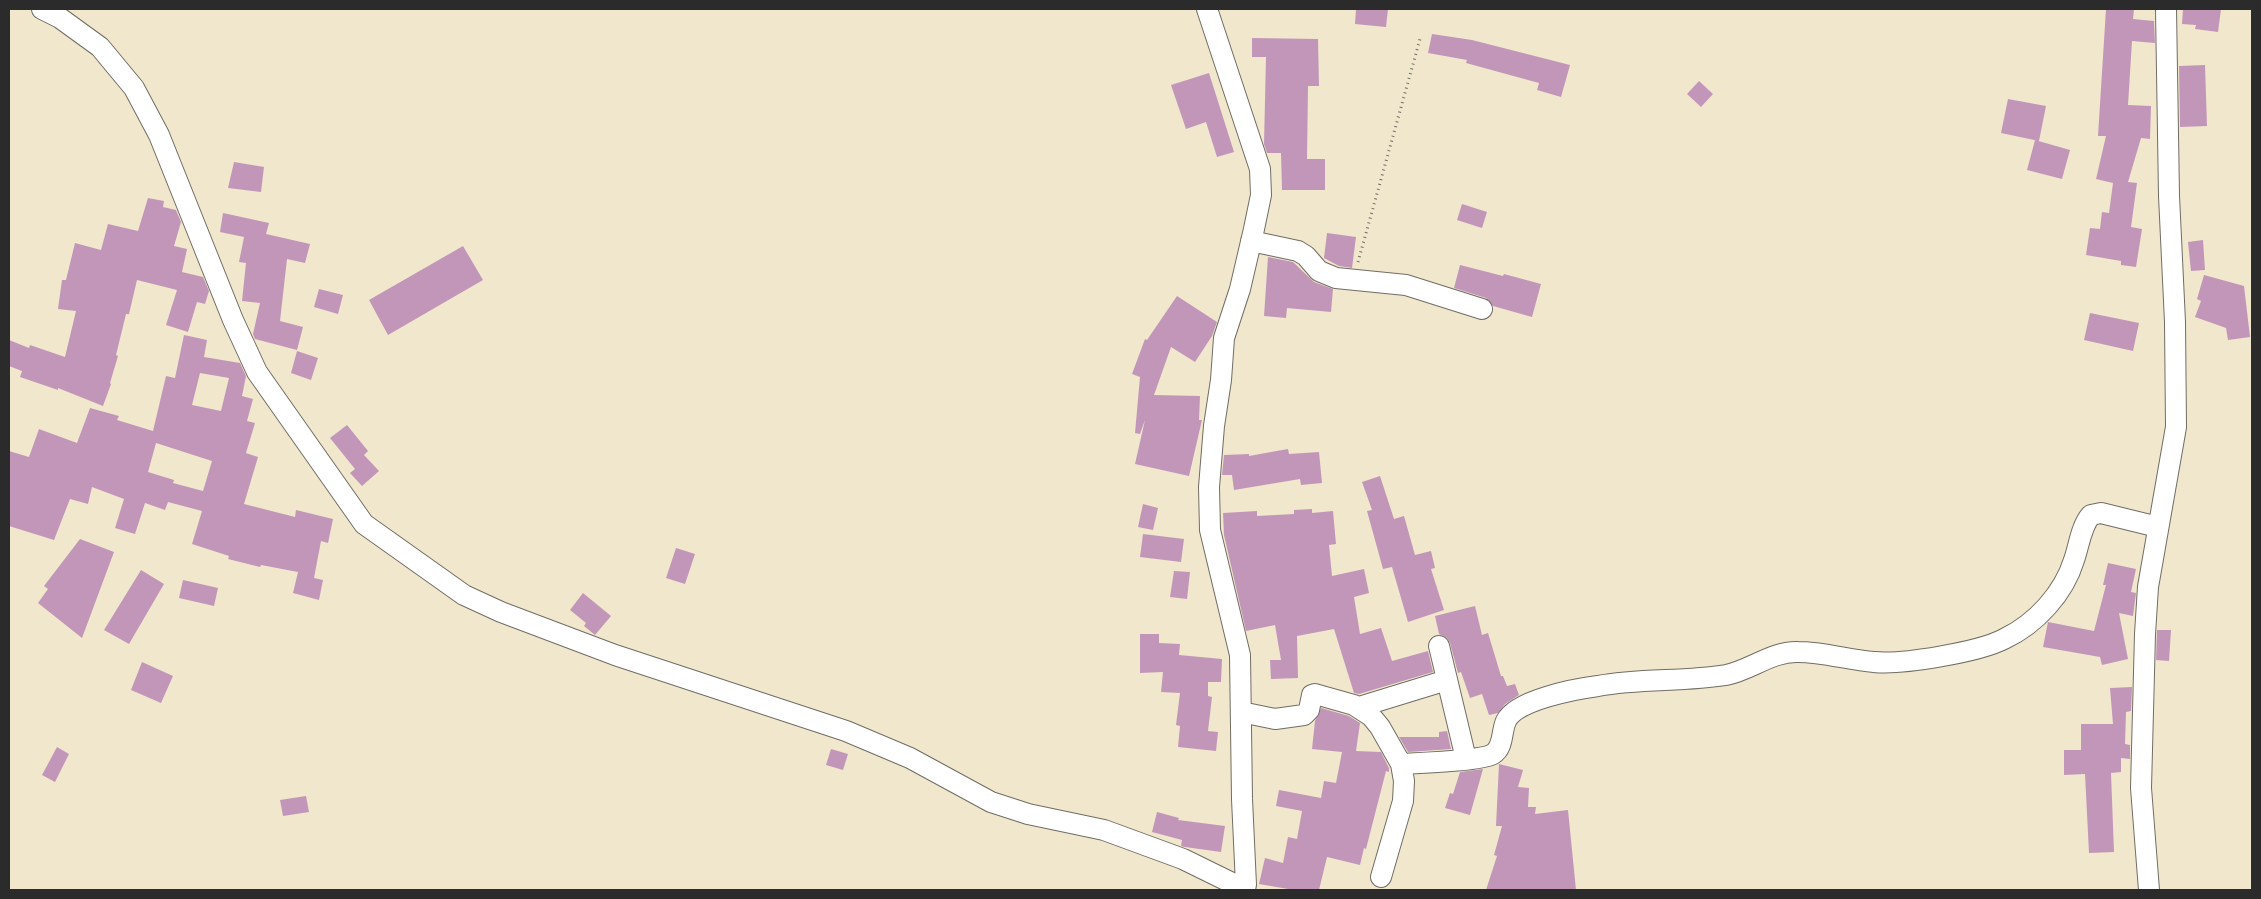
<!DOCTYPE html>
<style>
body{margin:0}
#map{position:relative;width:2261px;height:899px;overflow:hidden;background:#f0e7cd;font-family:"Sorts Mill Goudy",serif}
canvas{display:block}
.frame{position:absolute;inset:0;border:10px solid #2b2b2b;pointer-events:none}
</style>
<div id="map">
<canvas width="2261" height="899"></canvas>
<div class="frame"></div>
</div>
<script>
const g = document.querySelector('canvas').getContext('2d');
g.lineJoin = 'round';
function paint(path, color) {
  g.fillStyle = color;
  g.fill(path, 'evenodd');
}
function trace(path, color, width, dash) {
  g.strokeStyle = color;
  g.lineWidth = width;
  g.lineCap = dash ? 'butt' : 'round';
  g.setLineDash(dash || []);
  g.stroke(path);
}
const building = new Path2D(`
 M1356,9H1388L1386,27L1355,24Z
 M2106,9H2134L2133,19L2154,21L2155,43L2132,41L2128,105L2151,106L2150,139L2141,138L2128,182L2137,183L2131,227L2142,229L2136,267L2121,265V261L2086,255L2090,228L2100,229L2102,212L2109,213L2113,183L2096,179L2106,136H2098Z
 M2183,9H2221L2218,32L2195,29L2196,25L2182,24Z
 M1432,34L1472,40L1570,65L1561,97L1537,90L1539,83L1466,63L1467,60L1428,53Z
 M1252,38L1318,39L1319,86H1308L1307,159H1325V190H1282L1281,153H1267L1264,144L1266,57H1252Z
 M2205,65L2207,126L2180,127L2179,66Z
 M1209,73L1234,152L1217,157L1206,122L1186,129L1171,85Z
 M1699,81L1713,94L1701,107L1687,94Z
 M2008,99L2046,106L2039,141L2001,133Z
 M2035,140L2070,150L2062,179L2027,170Z
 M234,162L264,167L261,192L228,188Z
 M148,198L164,201L163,207L176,210L181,222L174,246L187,249L182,272L203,277L209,291L205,304L197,302L188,332L166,325L177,290L137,280L129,314H126L116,355L118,356L110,383L111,384L103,406L58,388V390L20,377L22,371L9,366V340L29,348L30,345L65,357L76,311L58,309L62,280H66L75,243L101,250L108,224L138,231Z
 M1462,204L1487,212L1482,228L1457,220Z
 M223,213L269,223L266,234L310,244L305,263L287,259L280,321L303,327L297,350L255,339L253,334L260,303L242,301L246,263L239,262L244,237L220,232Z
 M1327,233L1356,237L1352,268L1339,266L1324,258Z
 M2203,240L2205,270L2191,271L2188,242Z
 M463,246L483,280L388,335L369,300Z
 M1268,257L1293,262L1314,282L1333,289L1331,312L1287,308L1286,318L1264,316Z
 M1460,265L1503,276L1504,274L1541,284L1532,317L1493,306L1486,298L1454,288Z
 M2204,275L2244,286L2250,337L2228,340L2226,328L2195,317L2201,301L2197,299Z
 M319,289L343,295L338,314L314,307Z
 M1177,296L1217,322L1212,336L1195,362L1171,347L1154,395L1200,396L1199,420H1202L1189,476L1135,464L1145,420L1140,434L1135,433L1140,377L1132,374L1145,339L1147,340Z
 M2090,313L2139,323L2133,351L2084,340Z
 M184,335L207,340L204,357L240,363L246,376L242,396L253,399L247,421L255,423L246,453L258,457L244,504L295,517L296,510L333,519L328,543L321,541L314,578L323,580L319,600L293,593L298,572L261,565L260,567L228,559L229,556L192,544L202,511L168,502L165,510L145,503L135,534L115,528L124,499L92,487L88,504L70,499L54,540L9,526V451L29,457L39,429L77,443L90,408L119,416L117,420L153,431L166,376L175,378ZM200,373L229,378L221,411L192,405ZM156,443L212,461L203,491L173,483L174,480L148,472Z
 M297,351L318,358L311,380L291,373Z
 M347,425L368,451L364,455L379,471L362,486L350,473L355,469L330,438Z
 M1288,449L1289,454L1319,452L1322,483L1301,485L1300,479L1234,490L1232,475H1222L1224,455L1249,454V456Z
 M1380,476L1394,519L1404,516L1415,555L1431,551L1435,568L1431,569L1444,610L1408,622L1392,567L1383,569L1367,511L1372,510L1362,482Z
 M1143,504L1158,508L1153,530L1138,527Z
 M1312,509V513L1333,511L1336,544L1329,545L1332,576L1364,569L1369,593L1354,597L1360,634L1381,628L1392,661L1428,651L1433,672L1359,694L1354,693L1334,629L1297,636L1298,678L1271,679L1270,660H1281L1275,625L1246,631L1224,535L1223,513L1257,511V516L1294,514V510Z
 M1143,534L1184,539L1181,562L1140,557Z
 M80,539L114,552L82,638L38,603L48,589L44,586Z
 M676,548L695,554L685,584L666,578Z
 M2108,563L2136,569L2131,592L2136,593L2133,616L2119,613L2128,659L2102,665L2100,657L2043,647L2048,622L2094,631L2106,585H2103Z
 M141,570L164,584L129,644L104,630Z
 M1174,571L1190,572L1187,599L1170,597Z
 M183,580L218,588L214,606L179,598Z
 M583,593L611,616L595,635L584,626L586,623L570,610Z
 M1475,606L1482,635L1488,633L1501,676H1503L1507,686L1515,684L1519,695L1505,704L1498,713L1489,715L1482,694L1470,698L1461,672L1458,673L1450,643L1447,638L1439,634L1435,616Z
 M2157,630H2171L2169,661L2156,660Z
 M1140,634H1159V643L1180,644L1179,655L1222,659L1221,682H1208V696L1212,697L1208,731L1218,732L1216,751L1178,747L1180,726L1176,725L1180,693L1161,692L1163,672L1140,673Z
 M142,662L173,676L161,703L131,690Z
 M2132,687L2131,711L2126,712L2125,744L2130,745V759L2121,758V772L2111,773L2114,852L2089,853L2085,774L2064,775V750H2081V724H2113L2110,688Z
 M1321,708L1349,716L1360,723L1356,751L1381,752L1389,768V772L1386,771L1366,849L1364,848L1360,865L1327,857L1319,890H1294L1259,884L1265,858L1283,863L1288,837L1297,839L1302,811L1276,806L1279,790L1321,798L1324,781L1336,783L1342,752L1312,749L1315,721Z
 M1447,731L1451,749L1408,752L1399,737H1439V732Z
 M57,747L69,754L55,782L42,775Z
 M831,749L848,754L843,770L826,765Z
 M1499,764L1523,770L1518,787L1529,788L1528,807H1536L1535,814L1568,810L1576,890H1486L1497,856L1494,855L1502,826H1496Z
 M1483,769L1470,815L1445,808L1450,793L1453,794L1460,772Z
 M306,796L309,812L283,816L280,800Z
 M1157,812L1179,818L1178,820L1225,826L1221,852L1185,847L1181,846L1182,840L1152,832Z`);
const path = new Path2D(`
 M1358,262L1420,39`);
const minor = new Path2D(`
 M42,9L60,18L100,47L134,88L159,135L233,320L257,372L364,524L464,595L501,612L615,655L846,731L910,758L991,802L1028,814L1104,830L1183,859L1236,885H1246L1242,799L1240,655L1210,530L1209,487L1214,426L1221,380L1224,338L1240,289L1254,229L1261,195L1260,169L1207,9
 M1251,241L1298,251L1306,256L1319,271L1336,278L1406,285L1482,309
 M1439,646L1466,759
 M1359,707L1447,680
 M1241,712L1275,719L1304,715L1309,710L1312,695L1315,694L1354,705L1371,716L1380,727L1401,764L1404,781L1403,801L1381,877
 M1401,764C1418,763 1481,761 1493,754C1504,747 1501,732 1506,721C1516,700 1575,689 1598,686C1640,678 1684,682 1726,675C1751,670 1772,651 1798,652C1823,652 1849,660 1874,662C1902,665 1979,652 2004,639C2036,624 2064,593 2074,560C2079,546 2081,526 2091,515L2101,513L2158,527
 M2149,890L2141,788L2145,634L2148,587L2176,427L2175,322L2169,196L2166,9`);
paint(building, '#c296b9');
trace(minor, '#706d64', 22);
trace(path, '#706d64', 3, [1, 4]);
trace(minor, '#fff', 20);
</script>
